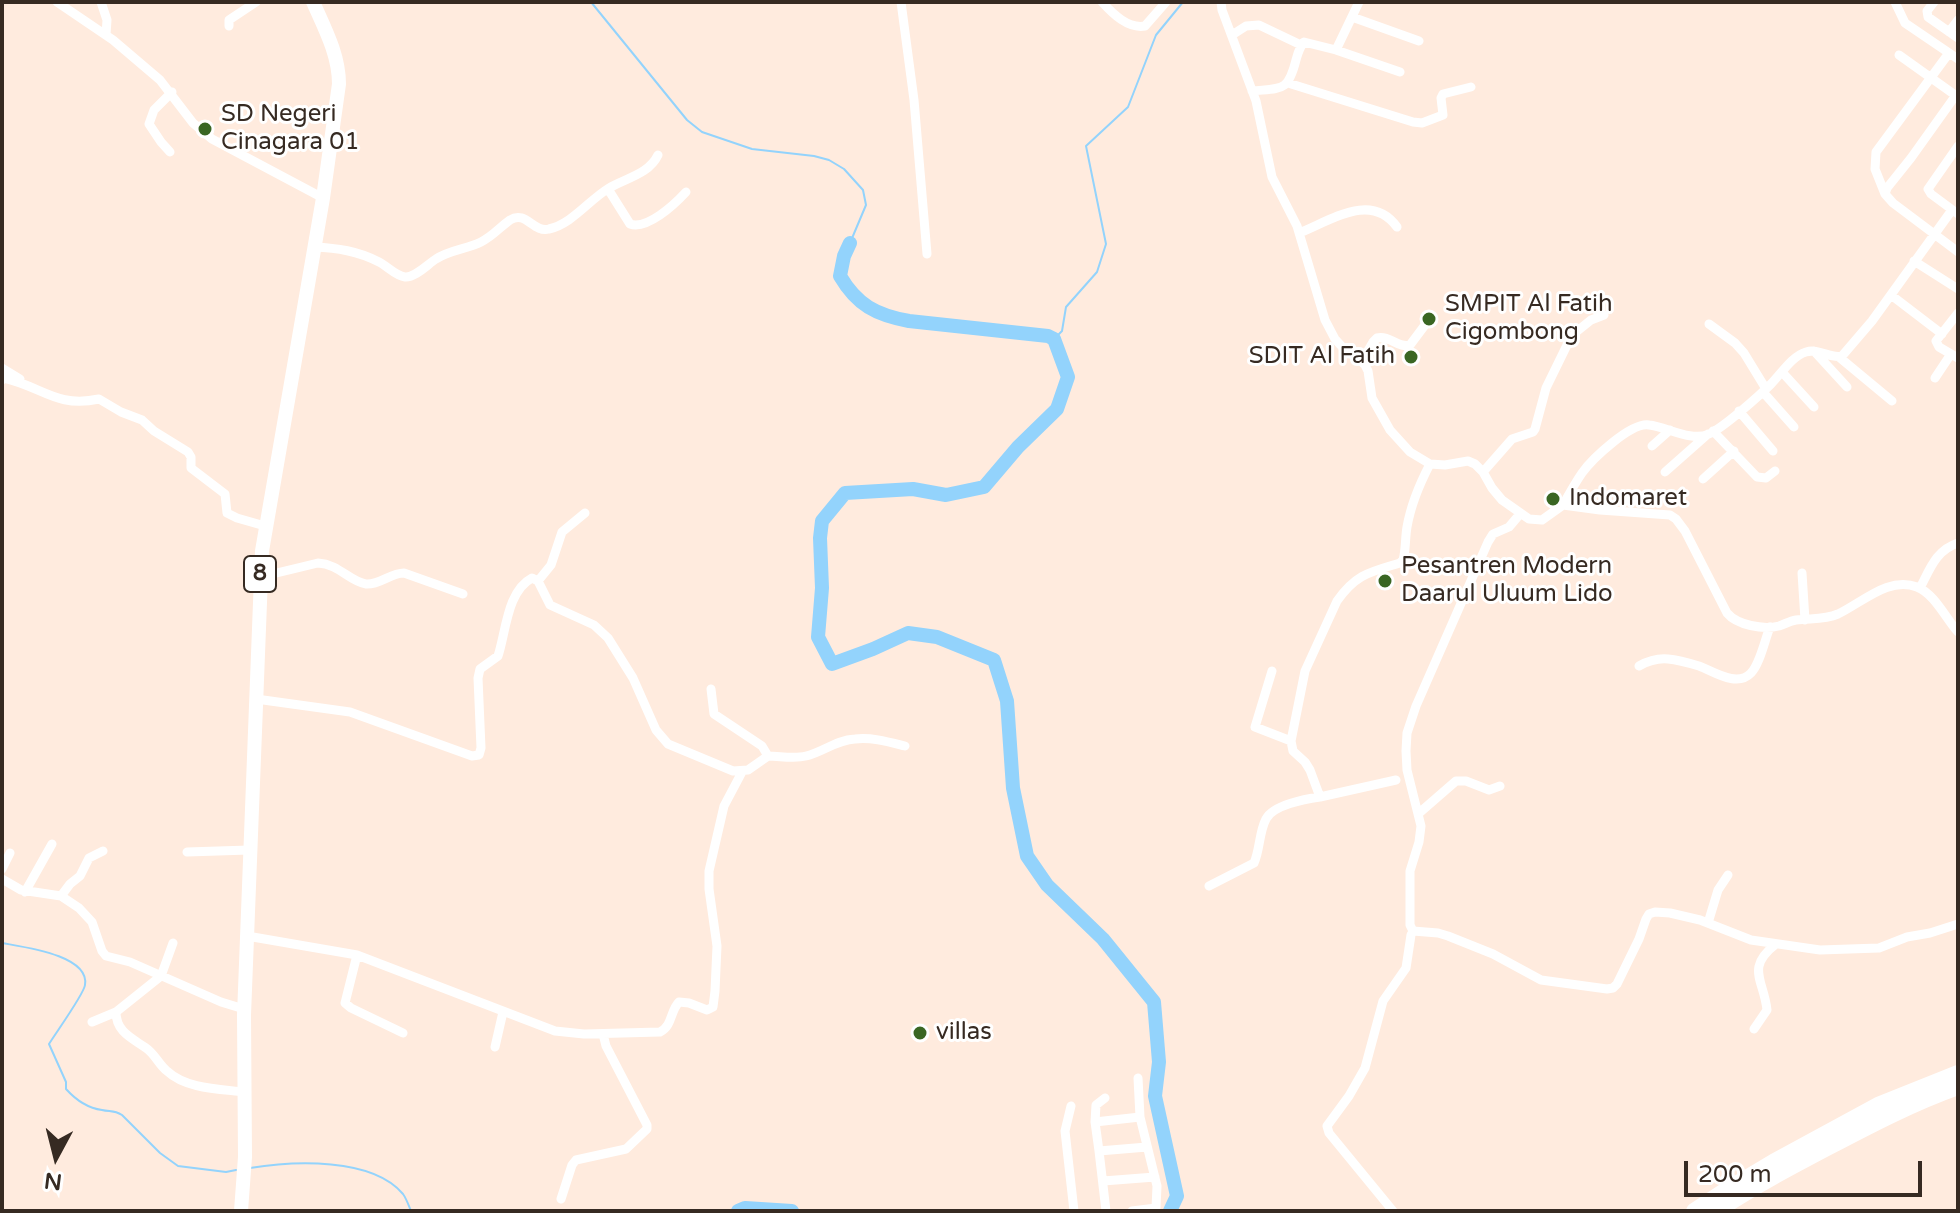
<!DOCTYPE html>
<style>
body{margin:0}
#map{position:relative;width:1960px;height:1213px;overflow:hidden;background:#ffebde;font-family:"Varela Round",sans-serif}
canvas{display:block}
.frame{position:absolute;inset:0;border:4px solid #362a22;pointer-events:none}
.north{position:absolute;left:16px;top:1117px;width:80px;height:80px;-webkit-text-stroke:6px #fff;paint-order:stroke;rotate:187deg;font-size:22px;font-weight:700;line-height:32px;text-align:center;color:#362a22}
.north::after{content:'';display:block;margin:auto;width:28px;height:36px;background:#362a22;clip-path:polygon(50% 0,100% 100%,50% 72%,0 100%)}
.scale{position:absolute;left:1684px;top:1161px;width:238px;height:36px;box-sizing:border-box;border:4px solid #362a22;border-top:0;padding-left:10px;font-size:24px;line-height:28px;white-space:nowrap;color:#362a22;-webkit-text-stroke:6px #fff;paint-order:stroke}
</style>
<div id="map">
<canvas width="1960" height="1213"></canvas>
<div class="frame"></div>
<div class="north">N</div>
<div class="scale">200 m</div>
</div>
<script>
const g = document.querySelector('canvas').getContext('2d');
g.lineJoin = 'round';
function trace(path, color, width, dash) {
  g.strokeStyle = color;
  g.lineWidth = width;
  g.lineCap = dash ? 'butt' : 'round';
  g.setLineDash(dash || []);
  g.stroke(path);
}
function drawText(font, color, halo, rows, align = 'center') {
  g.font = font + ' "Varela Round",sans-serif';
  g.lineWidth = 6;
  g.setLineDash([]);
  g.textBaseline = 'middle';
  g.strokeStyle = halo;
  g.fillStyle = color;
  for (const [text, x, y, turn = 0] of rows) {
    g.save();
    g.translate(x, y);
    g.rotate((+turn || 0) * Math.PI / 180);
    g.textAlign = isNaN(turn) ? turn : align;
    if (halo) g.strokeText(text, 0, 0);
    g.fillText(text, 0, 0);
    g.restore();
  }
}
const stream = new Path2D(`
 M591,2L687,120L702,132L752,149L814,156L829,160L844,169L863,190L866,205L850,243
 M1054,339L1062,331L1066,307L1097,272L1106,244L1086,146L1128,107L1156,35L1183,2
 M2,943C23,947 90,955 85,985C84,994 55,1034 49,1044L66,1082V1089C75,1099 87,1108 102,1110C110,1112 114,1110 122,1115L160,1153L178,1166L226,1172L236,1170
 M250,1168C293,1161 372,1157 403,1194C406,1198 409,1206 411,1211`);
const river = new Path2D(`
 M850,243L844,256L840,276C857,305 876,315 909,321L1048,336L1054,339L1068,377L1057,409L1018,447L984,487L946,495L913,489L845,493L822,521L820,538L822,588L818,637L832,664L873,649L908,633L937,637L994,660L1007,701L1013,788L1027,856L1047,885L1103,939L1154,1002L1159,1062L1155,1096L1177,1196L1170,1211
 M738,1211L745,1208L792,1211`);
const minor = new Path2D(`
 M57,2L113,40L160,80L193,123L212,139L323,198
 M101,2L107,20L106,35
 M901,2L914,100L927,254
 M1102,2C1113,14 1128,29 1145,26L1166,2
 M1221,2L1222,10L1256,101L1272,177L1297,226L1325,320L1335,339L1346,351L1358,358L1365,365L1368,371L1372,398L1390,430L1410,452L1430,464L1445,465L1468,461L1475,464L1483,472L1492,488L1502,500L1529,519L1542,520L1563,505L1600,510L1670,515L1676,519L1685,531L1727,613C1737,625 1763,630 1779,626C1785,624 1790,621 1796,620C1811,618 1824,620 1838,614C1863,602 1889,576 1917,587C1935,594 1946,619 1958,632
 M1895,2L1905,23L1958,59
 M1934,2L1927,11L1928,17L1958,38
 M1352,17L1419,41
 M229,26V20L256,2
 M1949,32L1958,20
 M1232,35L1246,26L1259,25L1301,45
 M1336,50L1400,72
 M1899,55L1958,97
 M1288,83L1413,122L1422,123L1443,115L1441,98L1443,94L1471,87
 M1252,91C1282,88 1288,92 1296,60C1298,53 1299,48 1304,42L1336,50L1359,2
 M1956,95L1911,158L1887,188L1885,194L1893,203L1958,252
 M1958,146L1928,189L1931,194L1958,214
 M170,152L161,142L149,124L154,110L172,92
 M608,189L630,224C647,230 674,205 686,192
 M1885,194L1875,169L1876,152L1949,53
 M1299,233C1330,221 1371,191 1397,227
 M314,247C337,248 358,251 379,262C387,266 396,276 405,277C415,278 428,264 436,259C449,250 467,249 481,242C493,236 500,227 510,220C526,210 533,233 549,229C572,224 589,200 609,188C626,178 649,174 658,155
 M1914,261L1958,289
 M1891,295L1942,334
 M1958,313L1936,341L1939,347L1958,358
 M1709,324L1735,343L1744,353L1766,389
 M1814,351L1847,387
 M1839,357L1892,401
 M1362,361L1373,342L1377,338C1390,335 1399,349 1410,345L1431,317
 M2,368L20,379
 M1782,372L1814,407
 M1935,378L1951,354
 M2,380L4,378C43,387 56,408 99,399L121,412L142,420L154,431L188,452L191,457V468L225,494L227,513L237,518L265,526
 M1763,392L1794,427
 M1739,411L1773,451
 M1713,431L1757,477L1766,478L1775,471
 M1652,446L1670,430
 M1483,472L1512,439L1533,432L1535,429L1546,388L1568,343L1576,332L1591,320L1604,315
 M1665,472L1708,434
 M1703,479L1734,451
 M1563,505C1569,494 1575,483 1582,473C1592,459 1631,422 1649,425C1667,427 1691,442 1709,434C1723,428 1759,396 1771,384C1781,374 1792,356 1806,352C1819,348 1830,359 1842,356L1872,321L1952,210
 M1802,573L1805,620
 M260,577L318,563C339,564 350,582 366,584C380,585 390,573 404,573L463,594
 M538,581L551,565L562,532L585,513
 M1920,588C1930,569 1936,550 1958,543
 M1639,666C1648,661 1657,658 1668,659C1679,660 1689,663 1699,666C1713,671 1737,688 1751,673C1760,664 1765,639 1770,627
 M1272,671L1255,727L1291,741
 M711,689L714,714L762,746L768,756
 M256,699L350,712L472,756L479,755L481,748L478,678L480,669L498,656C506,632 507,591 532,578L538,581L550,605L594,625L608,638L633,678L656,730L668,744L733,771L748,770L768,756C780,756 794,759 806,756C823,752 836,740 855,739C872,737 889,742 905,746
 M1320,797L1396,780
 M1418,814L1456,781H1466L1489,790L1500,786
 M187,852L249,850
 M2,869L10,853
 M2,879L21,890L61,896L79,908L92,922L102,951L106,956L130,962L221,1002L244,1009
 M1209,886L1254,863C1260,850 1259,832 1266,819C1273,805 1305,799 1320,797L1310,770L1305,762L1293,751L1291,741L1305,671L1337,601C1356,574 1370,572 1400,563L1403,560C1406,550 1405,538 1407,527C1411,504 1419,485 1430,464
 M25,892L52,844
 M61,896L70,884L80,876L89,858L103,851
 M1708,923L1718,890L1728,875
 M1413,931L1410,925V871L1419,842L1421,826L1407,770L1406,751L1407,733L1416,706L1488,542L1493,534L1509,527L1520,514
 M247,936L357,955L555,1031L584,1034L660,1032C673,1025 670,1011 679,1002L689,1003L707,1010L713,1007L715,991L717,946L709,889V871L724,806L742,772
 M357,955L345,1003L351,1008L403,1033
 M116,1012C116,1032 132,1038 146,1048C155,1054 159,1065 167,1071C186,1089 220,1089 244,1092
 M92,1022L116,1012L161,976L173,943
 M1754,1029L1767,1010C1764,980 1745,968 1776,944
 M495,1047L503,1012
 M1105,1098L1096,1105L1095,1122L1140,1117
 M1071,1106L1065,1131L1074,1211
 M1095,1122L1099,1151L1147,1147
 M1099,1151L1106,1211
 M1103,1181L1155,1177
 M561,1199L572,1165L576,1160L626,1149L647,1129V1125L606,1046L603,1034
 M1132,1211L1156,1208L1157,1186L1140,1117L1138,1078
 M1393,1211L1329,1133L1327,1126L1349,1096L1365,1068L1383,1001L1406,968L1411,935L1413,931L1438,933L1448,936L1493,954L1541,980L1607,989L1613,988L1617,984L1639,939L1646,919L1649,914L1655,912L1670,913L1700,920L1751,940L1820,950L1879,948L1907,937L1930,933L1958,924`);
const trunk = new Path2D(`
 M241,1211L245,1157L244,1015L262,551L323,198L339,84C339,55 325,29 313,2`);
const motorway = new Path2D(`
 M1694,1211L1726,1190L1773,1162L1878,1105L1958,1073
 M1717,1211C1753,1187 1791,1167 1829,1147C1871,1125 1913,1103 1958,1087`);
const markers = [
 [205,129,8,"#3a6623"],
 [1429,319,8,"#3a6623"],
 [1411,357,8,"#3a6623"],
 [1553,499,8,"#3a6623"],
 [1385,581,8,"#3a6623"],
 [920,1033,8,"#3a6623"]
];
const shields = [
 [260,574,32]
];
const shieldNames = [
 ["8",260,574]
];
const poiNames = [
 ["SD Negeri",221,115],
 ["Cinagara 01",221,143],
 ["SMPIT Al Fatih",1445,305],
 ["Cigombong",1445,333],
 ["SDIT Al Fatih",1395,357,"right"],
 ["Indomaret",1569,499],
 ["Pesantren Modern",1401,567],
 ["Daarul Uluum Lido",1401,595],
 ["villas",936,1033]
];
trace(stream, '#93d3fc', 2);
trace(river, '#93d3fc', 14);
trace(minor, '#fff', 9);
trace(trunk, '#fff', 14);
trace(motorway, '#fff', 16);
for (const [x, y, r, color] of markers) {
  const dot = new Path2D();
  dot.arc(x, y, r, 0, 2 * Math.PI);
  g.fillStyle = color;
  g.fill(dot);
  trace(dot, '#fff', 3);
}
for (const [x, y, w] of shields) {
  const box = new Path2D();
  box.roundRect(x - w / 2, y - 18, w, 36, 6);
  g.fillStyle = '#fff';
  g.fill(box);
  trace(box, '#362a22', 2);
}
drawText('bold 22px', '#362a22', null, shieldNames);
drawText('24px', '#362a22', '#fff', poiNames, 'left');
</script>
